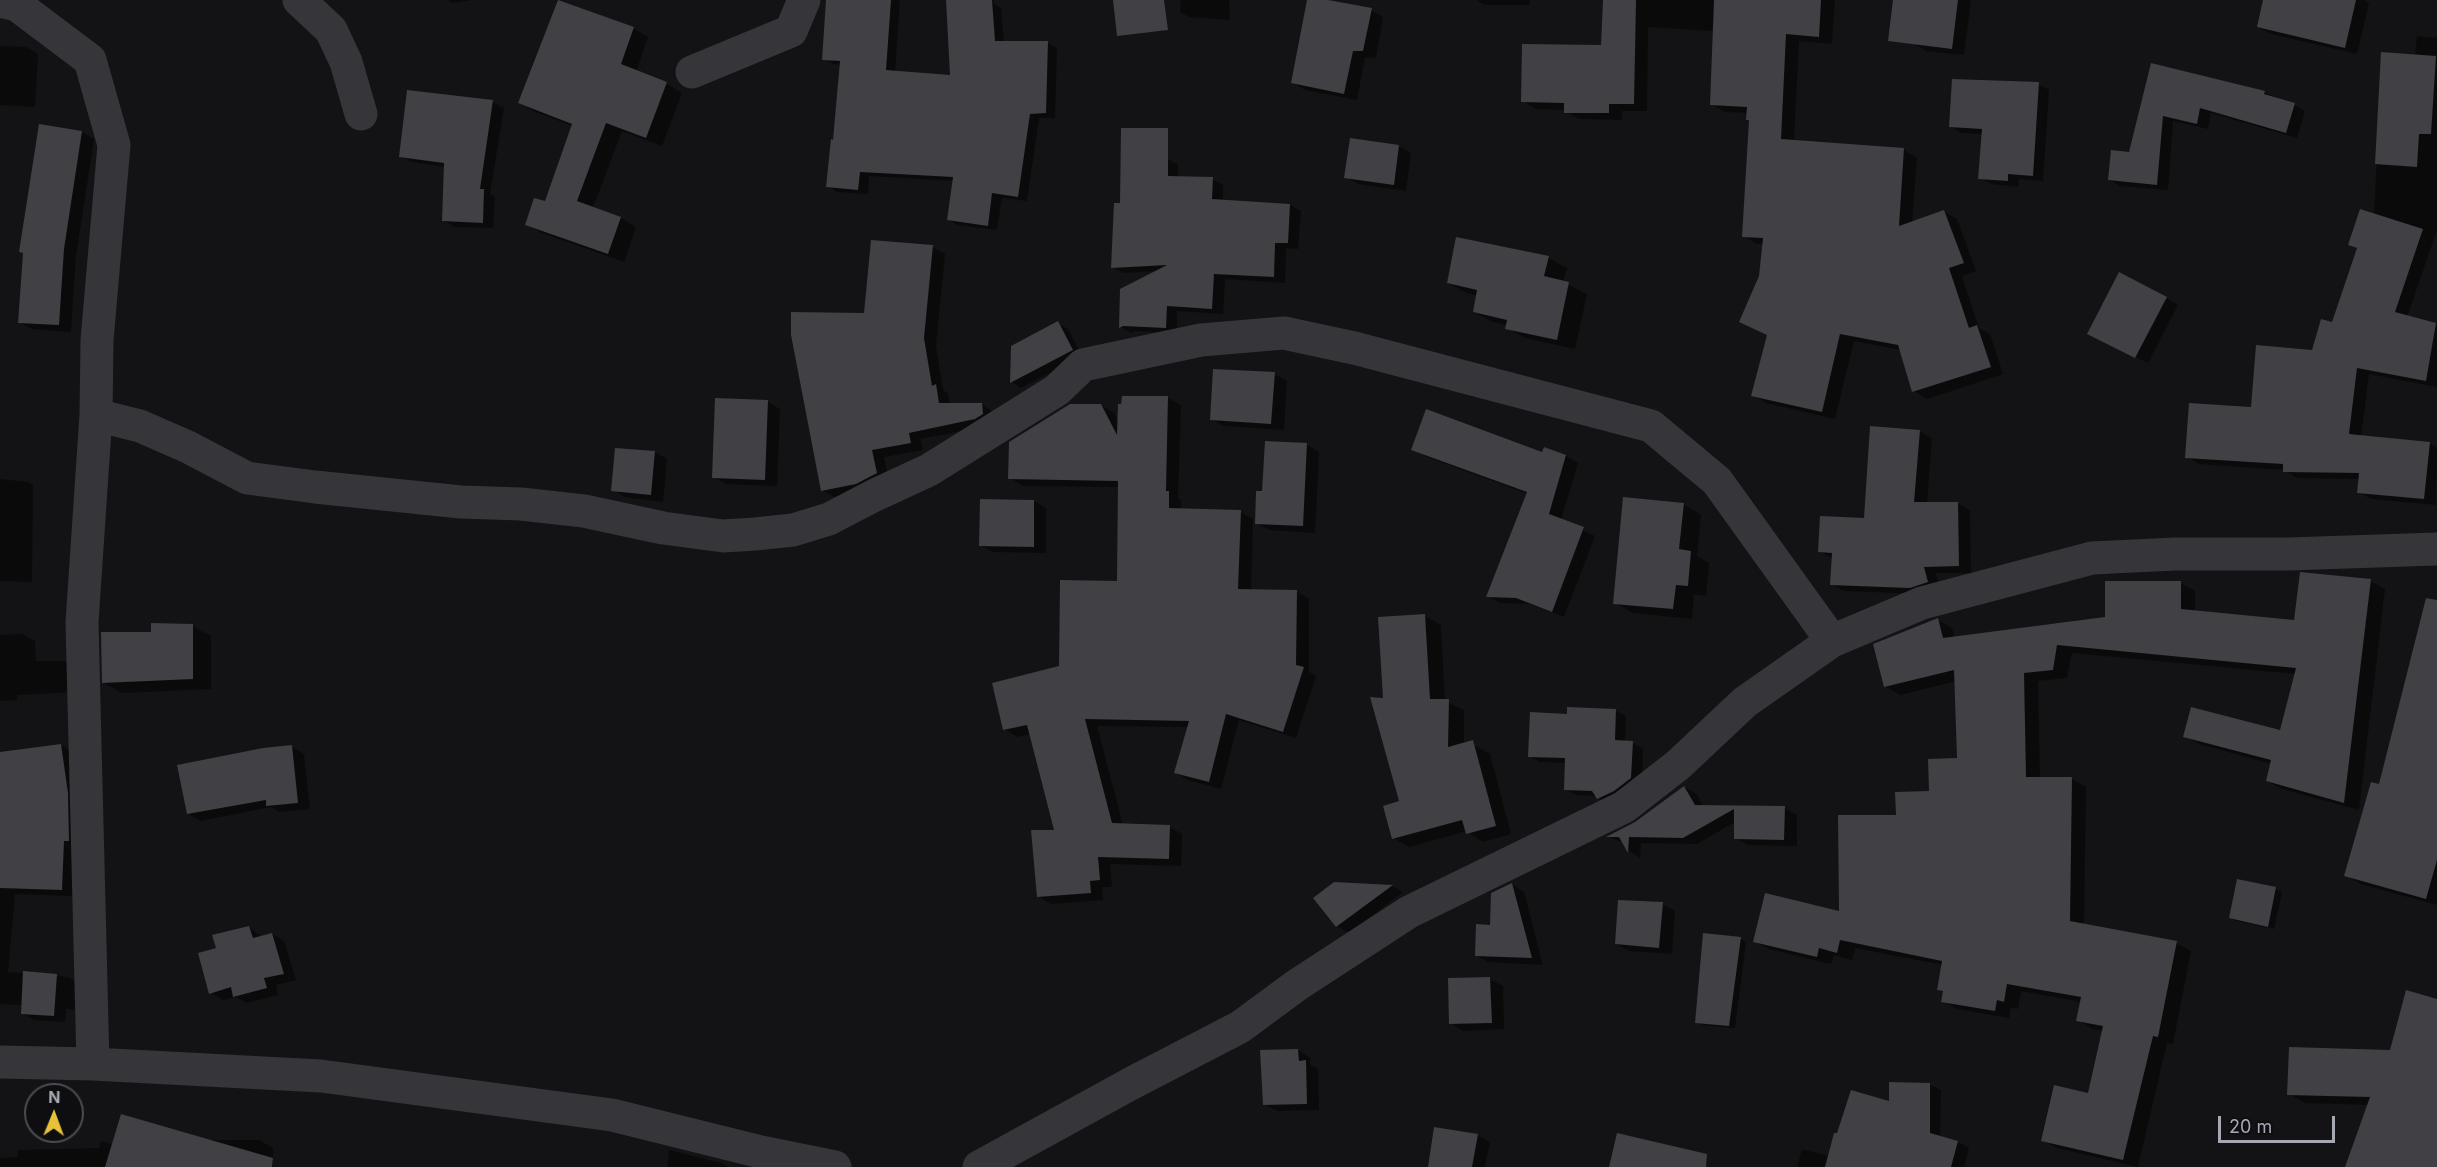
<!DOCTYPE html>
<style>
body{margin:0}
#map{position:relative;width:2437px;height:1167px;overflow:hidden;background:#131315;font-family:Inter,sans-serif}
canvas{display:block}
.north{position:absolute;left:24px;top:1083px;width:60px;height:60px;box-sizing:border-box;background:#0e0e10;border:2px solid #4b4c52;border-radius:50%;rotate:1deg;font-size:16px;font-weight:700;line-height:24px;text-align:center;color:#a6a8b4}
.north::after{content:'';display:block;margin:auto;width:21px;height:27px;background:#e6c13a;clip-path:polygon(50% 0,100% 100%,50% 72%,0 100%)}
.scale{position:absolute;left:2218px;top:1116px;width:117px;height:27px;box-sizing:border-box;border:3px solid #a6a8b4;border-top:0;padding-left:8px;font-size:18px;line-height:21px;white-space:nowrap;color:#a6a8b4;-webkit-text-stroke:4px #0e0e10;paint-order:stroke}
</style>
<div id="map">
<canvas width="2437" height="1167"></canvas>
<div class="north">N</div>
<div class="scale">20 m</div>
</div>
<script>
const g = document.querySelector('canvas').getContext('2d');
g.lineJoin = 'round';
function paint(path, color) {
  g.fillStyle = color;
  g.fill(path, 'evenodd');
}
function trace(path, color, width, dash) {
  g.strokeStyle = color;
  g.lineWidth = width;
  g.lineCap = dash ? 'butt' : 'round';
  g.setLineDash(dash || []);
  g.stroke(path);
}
const shadow = new Path2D(`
 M448,0H471L453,3Z
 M828,0H900L895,72L952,76L947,0H993L994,4L1001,8L1004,42L1048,43L1057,48L1055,118H1039L1027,201L1002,198L997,230L958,225L949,220L954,181L869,176L868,194L837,192L828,186L835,141L841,65L833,64L824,59Z
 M1181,0H1229L1230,20L1189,17L1180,12Z
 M1309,0H1320L1371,10L1383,17L1376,58L1365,57L1357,100L1305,90L1293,83Z
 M1477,0H1530V5H1485Z
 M1604,0H1835L1832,44L1799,41L1794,142L1904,150L1917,158L1912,223L1944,212L1957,219L1976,271L1962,276L1979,328L1990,334L2003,374L1927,399L1914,391L1901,350L1854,341L1835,419L1766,403L1753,395L1768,335L1761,277L1764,244H1757L1744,236L1750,120L1748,113L1725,112L1711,104L1714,31L1648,27L1647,111H1622V120L1579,119L1566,112V110L1536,109L1523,101L1602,47Z
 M1920,0H1971L1964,55L1926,51L1913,43Z
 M2265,0H2364L2369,3L2357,54L2271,34L2258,27Z
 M633,28L648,37L636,72L667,84L682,93L662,146L622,131L593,208L621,218L636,227L624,262L542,233L527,225L546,203L573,126L535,112L520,103Z
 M2417,36L2437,38V230L2407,317L2437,324V387L2369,374L2361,437L2429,443L2437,448L2436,505L2371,499L2359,492L2360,479L2297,478L2284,470L2199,464L2187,457L2252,408L2313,352L2333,324L2358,250L2350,245L2374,215L2382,53L2415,56Z
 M0,46L26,47L38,54L35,107L0,105Z
 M2152,64L2264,92L2294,105L2305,111L2297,138L2211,113L2208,129L2173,121L2168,190L2120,186L2109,180L2130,153Z
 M2038,84L2049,90L2043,181L2019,179L2018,187L1991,184L1980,178L1983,134L1961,133L1951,126Z
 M409,92L493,102L504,108L490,194L495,197L493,228L454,227L443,220L445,167L412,162L401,156Z
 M82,132L94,139L76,256L71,332L32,329L19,322L24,254Z
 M1351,140L1399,146L1411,153L1406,191L1358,184L1346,177Z
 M1168,159L1178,165V178L1212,179L1223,185V202L1290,205L1301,211L1298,249L1286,248L1285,283L1225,279L1223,314L1177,311V333L1135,331L1131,333L1121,327L1158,271L1123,273L1113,267L1121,205Z
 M932,247L945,254L936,346L943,390L948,393L950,405H982L994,412L988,426L920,439L923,450L884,457L889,480L869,490L835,497L822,490L865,315Z
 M1548,258L1567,268L1563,282L1587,294L1575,349L1525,338L1507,328V325L1493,322L1474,312L1478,296L1467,293L1448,283Z
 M2166,298L2178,305L2148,363L2102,340Z
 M1058,323L1068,329L1082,356L1021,388L1012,382Z
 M1274,374L1287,381L1284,430L1224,426L1211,419Z
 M1123,397L1168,398L1181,405L1178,498L1181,500V510L1241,512L1253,519L1251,591H1296L1309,599V672L1316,676L1296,738L1239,720L1221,789L1188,780L1176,773L1188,727L1097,726L1123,825L1170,827L1182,834L1181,866L1110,864L1112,887H1102L1103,900L1051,904L1038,896L1056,831L1031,734L1017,737L1005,729L1060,667L1118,583L1120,487L1023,486L1010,478L1101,405L1114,413L1119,423Z
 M716,400L768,402L780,409L777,486L726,484L713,477Z
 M1919,431L1932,438L1927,504L1957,503L1970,510L1971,573H1936L1940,589L1923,594L1844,591L1831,584L1833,559L1819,551L1865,520Z
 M1306,444L1319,452L1315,533L1269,530L1256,523L1263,493Z
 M1413,449L1543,454L1566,456L1578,463L1561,520L1595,536L1564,617L1530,604L1500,603L1488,596L1528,494L1425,456Z
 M655,452L667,459L663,502L625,497L613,490Z
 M0,479L28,482L33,485L32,582L0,581Z
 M1034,501L1046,508V553L993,552L980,545Z
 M1683,504L1701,515L1697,556L1709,563L1706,596L1694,594L1692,619L1633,613L1615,603Z
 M2370,581L2385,589L2359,810L2282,789L2267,781L2272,764L2199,744L2185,736L2281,731L2296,674L2072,653L2067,678L2038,681L2040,778L2072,779L2086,787L2084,925L2176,943L2191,951L2173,1044L2167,1043L2138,1167L2057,1148L2043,1140L2089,1095L2104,1031L2092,1029L2078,1020L2081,1002L2021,991L2018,1009L2011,1007L2009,1018L1957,1009L1943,1001L1945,993L1939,989L1943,965L1855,948L1852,960L1834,955L1831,964L1769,949L1754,941L1841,913L1898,816L1930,793L1958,759L1956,681L1900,695L1885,686L1938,620L1952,628L1955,638L2106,619L2180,583L2195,591V612L2296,622Z
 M2437,602V905L2361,884L2346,875L2380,785Z
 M1425,616L1441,625L1445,701L1464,710V745H1474L1490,754L1511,834L1483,842L1467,831L1409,847L1393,838L1401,802L1385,699Z
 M192,626L211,636V689L122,693L104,683L153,633Z
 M22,634L35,641L36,661H64L76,668L77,692L17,695V700L0,701V635Z
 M1615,710L1626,716L1625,742L1632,743L1643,749L1642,784L1609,805L1596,796L1576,795L1565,789L1566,763L1540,762L1529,756Z
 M61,745L73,752L74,896L15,894L8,972L68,977L80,984L78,1010L66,1009L65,1022L34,1020L22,1013L23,1005L0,1004V753Z
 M292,747L304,754L310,809L280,812L271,807L201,821L188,814Z
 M1684,787L1697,794L1703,806L1785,808L1797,815V846L1748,845L1735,838V822L1697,844L1641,843L1640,858L1629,851L1624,843L1609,837L1636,823Z
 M2238,881L2276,889L2282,892L2274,929L2236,921L2230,917Z
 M1334,883L1392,886L1403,892L1349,933L1337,926Z
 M1512,884L1524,892L1543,965L1488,962L1476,955Z
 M1662,904L1675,911L1672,954L1629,951L1616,944Z
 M249,927L262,937L272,934L284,941L296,980L276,985L278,995L247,1003L235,997L223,1000L211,993L218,949Z
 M1740,938L1746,942L1735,1028L1703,1025L1697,1022Z
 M1490,979L1503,986L1504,1029L1463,1031L1451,1023L1450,980Z
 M2437,1000V1167H2348L2369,1105L2305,1103L2289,1094L2391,1051Z
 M1298,1050L1310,1058V1065L1318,1069L1319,1110L1277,1111L1264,1104Z
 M1929,1084L1941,1090L1940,1137L1958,1142L1969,1148L1964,1167H1797L1802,1149L1829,1156L1890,1103Z
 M1477,1135L1490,1142L1485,1167H1429Z
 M206,1140H259L273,1148V1167H0V1158L18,1157V1150L99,1148L101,1141L114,1145Z
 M669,1150L721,1163L728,1167H667Z`);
const building = new Path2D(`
 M558,0L634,27L621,64L667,82L646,138L606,123L577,201L621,217L608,254L525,225L534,198L545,201L572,124L518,103Z
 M826,0H891L886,70L950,75L946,0H992L995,41H1048L1046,113L1030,114L1018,197L992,193L988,226L947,220L953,177L860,172L858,190L826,187L831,139L833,140L840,61L822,60Z
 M1113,0H1164L1168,30L1117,36Z
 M1307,0H1328L1372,8L1363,51H1353L1344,94L1291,83Z
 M1603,0H1636L1634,104H1609V113H1564V103L1521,102L1522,44L1601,45Z
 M1714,0H1821L1819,37L1786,34L1781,139L1904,148L1899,226L1944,210L1964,263L1949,268L1969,328L1977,325L1991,367L1912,392L1898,345L1840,334L1822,412L1751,396L1767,335L1739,322L1759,276L1763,238L1742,237L1749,120H1746L1747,107L1710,105Z
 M1893,0H1958L1952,49L1888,41Z
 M2263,0H2356L2345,48L2257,27Z
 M2381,52L2436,56L2431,134H2419L2417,167L2375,164Z
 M2151,63L2265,91L2264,94L2295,103L2286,133L2200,108L2197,124L2163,116L2157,185L2108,180L2111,150L2129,152Z
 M1952,79L2039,82L2033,176L2008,174V181L1978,179L1982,129L1949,127Z
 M407,90L493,100L480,189H484L483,223L442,221L444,163L399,157Z
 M39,124L82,131L64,249L59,325L18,323L23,253L19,252Z
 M1121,128H1168V176L1213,177L1212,199L1290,204L1288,243H1275L1274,277L1214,274L1212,309L1167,306L1166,328L1123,326L1119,328L1120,289L1167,265L1111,268L1114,203H1120Z
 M1350,138L1399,145L1394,185L1344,178Z
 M2360,209L2423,229L2395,312L2436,323L2426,381L2357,368L2349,434L2430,442L2424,499L2357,493L2359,473L2283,472V464L2185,458L2189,403L2251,407L2256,345L2312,350L2321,319L2332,322L2357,248L2348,245Z
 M1456,237L1549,256L1544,276L1569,282L1557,340L1505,329L1507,320L1473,312L1477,290L1447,283Z
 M871,240L933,245L924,338L932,386L936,384L939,403H982L983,414L975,419L909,433L911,443L872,450L877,473L856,484L821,491L791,335V312L864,313Z
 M2119,272L2167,297L2135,358L2087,334Z
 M1058,321L1073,350L1010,383L1011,346Z
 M1213,369L1275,372L1271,424L1210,420Z
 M1122,396H1168L1166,491H1169V508L1241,510L1238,589L1297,590L1296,665L1304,667L1283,732L1226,714L1209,782L1174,773L1189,721L1085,719L1112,823L1170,825L1169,859L1098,857L1100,880L1090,881L1091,893L1037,897L1031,830H1054L1027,725L1003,730L992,683L1059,666L1060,580L1117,581L1118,481L1008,479L1009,442L1070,404H1101L1117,435L1118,404H1121Z
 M715,398L768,400L765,480L712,478Z
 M1426,409L1542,452L1544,447L1566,455L1549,514L1584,527L1552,612L1516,598L1486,597L1527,492L1411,450Z
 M1870,426L1920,430L1914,502H1958L1959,566L1924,567L1928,582L1910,588L1830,585L1832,553L1818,552L1820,516L1864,518Z
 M1265,441L1307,443L1303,526L1255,524L1256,491H1262Z
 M615,448L655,451L651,495L611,491Z
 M1623,497L1684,503L1679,549L1691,551L1688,586L1676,585L1673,609L1613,604Z
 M980,499L1034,500V547L979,546Z
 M2300,572L2371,579L2344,803L2266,781L2271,760L2183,737L2191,707L2280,730L2296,668L2057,645L2053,670L2024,673L2026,777H2072L2070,921L2177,941L2158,1037L2153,1036L2123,1160L2041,1141L2054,1085L2088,1093L2103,1026L2076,1021L2081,997L2007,984L2004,1002L1997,1000L1995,1011L1941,1002L1943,991L1937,990L1942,961L1840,940L1837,953L1819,948L1817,957L1753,942L1765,893L1839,911L1838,815H1896L1895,792L1929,791L1928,759L1957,758L1954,670L1884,687L1873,644L1938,618L1943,638L2105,617V581H2181V609L2294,620Z
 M2426,598L2437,600V860L2426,899L2344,876L2371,782L2379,784Z
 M1425,614L1430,699H1449L1448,747L1473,740L1496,826L1466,834L1462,820L1392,839L1383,806L1399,801L1370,697L1383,698L1378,617Z
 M151,623L193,624V679L102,683L101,632H151Z
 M1567,707L1616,709L1615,740L1633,741L1631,778L1614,791L1597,799L1592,791L1564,790L1565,758L1528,757L1530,712L1567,714Z
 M61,744L68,793L69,841H64L62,890L0,888V752Z
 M292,745L298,803L266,806V800L187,814L177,765L263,748Z
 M1684,786L1695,805L1785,806L1784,840L1734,839V809L1683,838L1629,837L1628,853L1619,837H1606L1635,822Z
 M2237,879L2276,887L2268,927L2229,918Z
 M1334,882L1393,885L1336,927L1313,898Z
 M1512,883L1532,958L1475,956L1476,924L1490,925L1491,893Z
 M1618,900L1663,902L1659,948L1615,944Z
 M249,926L253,938L272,933L284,974L264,978L267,988L233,997L231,987L209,994L198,953L216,948L212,935Z
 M1703,933L1741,937L1729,1026L1695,1023Z
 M23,971L57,974L54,1016L21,1014Z
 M1490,977L1492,1023L1449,1024L1448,978Z
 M2406,990L2437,999V1167H2345L2370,1097L2287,1095L2289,1047L2390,1050Z
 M1298,1049L1299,1061L1306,1060L1307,1104L1263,1105L1260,1050Z
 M1889,1082L1930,1083V1133L1958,1141L1951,1167H1825L1834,1133H1837L1851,1090L1889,1101Z
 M121,1114L273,1158L272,1167H105Z
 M1434,1127L1478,1134L1472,1167H1428Z
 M1617,1133L1707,1154L1706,1167H1609Z`);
const street = new Path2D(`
 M299,0L331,30L346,62L361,114
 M0,1L17,5L90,60L114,145L97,340L96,415L82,622L93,1064
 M692,72L791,31L804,0
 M96,415L140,426L188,447L247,478L315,487L461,502L521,504L584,511L663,528L723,536L755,534L793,530L829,519L873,496L929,470L1057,390L1083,365L1201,340L1284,333L1354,348L1651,426L1717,481L1832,641
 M0,1062L93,1064L321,1076L612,1115L761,1152L835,1167
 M979,1167L1132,1083L1240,1027L1297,985L1409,912L1624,807L1678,765L1745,702L1832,641L1922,603L2092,558L2175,554H2288L2437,549`);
paint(shadow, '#0007');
paint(building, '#404045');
trace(street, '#35353a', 33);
</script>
